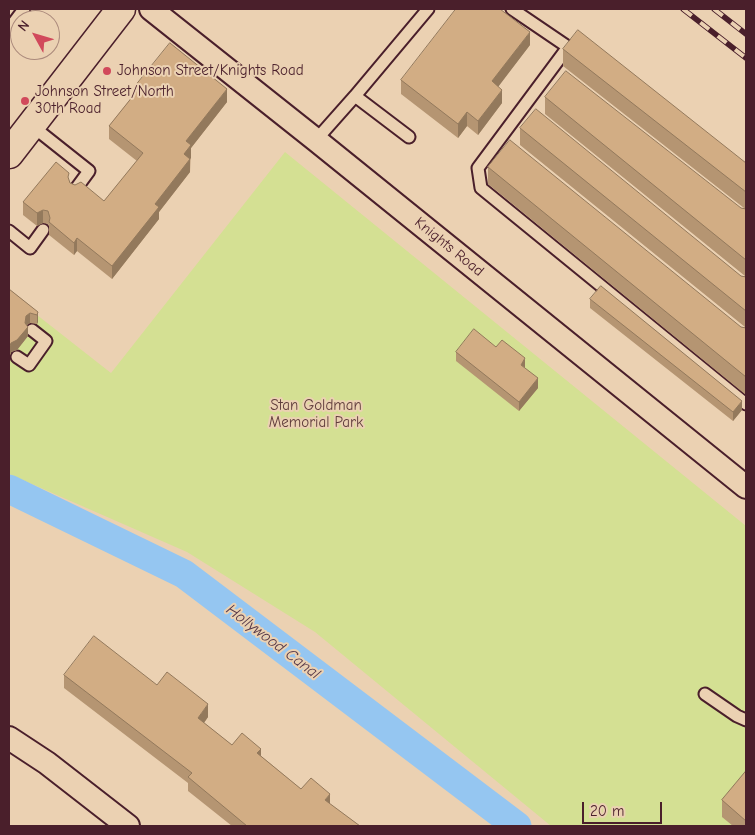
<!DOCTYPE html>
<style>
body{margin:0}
#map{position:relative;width:755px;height:835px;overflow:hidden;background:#ebd1b2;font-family:"Comic Neue",sans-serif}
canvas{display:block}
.frame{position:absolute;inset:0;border:10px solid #4a1f2b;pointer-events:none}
.north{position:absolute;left:10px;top:10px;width:50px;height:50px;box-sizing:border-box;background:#ebd1b2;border:1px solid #ab8a7c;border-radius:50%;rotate:309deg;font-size:14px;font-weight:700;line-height:20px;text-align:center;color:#4a1f2b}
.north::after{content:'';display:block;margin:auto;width:18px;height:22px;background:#d1495b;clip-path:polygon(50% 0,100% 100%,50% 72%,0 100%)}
.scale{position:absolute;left:582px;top:802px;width:80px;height:22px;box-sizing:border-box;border:2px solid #4a1f2b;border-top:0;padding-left:6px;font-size:15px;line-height:18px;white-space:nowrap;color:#4a1f2b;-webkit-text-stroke:4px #ebd1b2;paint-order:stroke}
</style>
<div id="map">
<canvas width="755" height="835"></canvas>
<div class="frame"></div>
<div class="north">N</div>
<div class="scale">20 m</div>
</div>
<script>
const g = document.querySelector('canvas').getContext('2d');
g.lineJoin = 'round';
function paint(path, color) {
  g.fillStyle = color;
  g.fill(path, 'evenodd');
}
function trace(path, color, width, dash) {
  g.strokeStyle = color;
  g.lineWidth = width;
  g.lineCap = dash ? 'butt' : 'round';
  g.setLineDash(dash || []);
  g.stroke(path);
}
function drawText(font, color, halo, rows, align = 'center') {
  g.font = font + ' "Comic Neue",sans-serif';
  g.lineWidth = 4;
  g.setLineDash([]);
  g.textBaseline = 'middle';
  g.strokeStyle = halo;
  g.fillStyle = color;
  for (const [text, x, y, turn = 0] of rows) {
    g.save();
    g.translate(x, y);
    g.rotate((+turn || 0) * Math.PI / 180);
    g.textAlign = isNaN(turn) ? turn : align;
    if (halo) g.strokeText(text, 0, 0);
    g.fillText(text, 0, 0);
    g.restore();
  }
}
const green = new Path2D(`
 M285,152L746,526V826H551L315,632L187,552L9,474V293L111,373Z`);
const canal = new Path2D(`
 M9,489L184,574L517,826`);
const service = new Path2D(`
 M512,9L568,47L478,168L481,188L746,404
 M9,29L24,9
 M355,96L428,9
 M31,125L89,171L75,190
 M316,140L355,96L409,137
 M9,231L30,248L43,230
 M17,357L29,365L46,341L32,330
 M705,694L737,716L746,720`);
const minor = new Path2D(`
 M151,9L316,140L746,487
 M9,738L47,763L128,826`);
const tertiary = new Path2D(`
 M9,154L121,9`);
const rail = new Path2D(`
 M683,9L746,58
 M714,9L746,34`);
const wall = new Path2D(`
 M530,45L498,86L502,103L478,135L467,126L458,138L401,94V80Z
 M563,49L746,163V395L488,184V167L741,327H745L520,145V128L741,276H745L545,114V97L741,208H744L563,66Z
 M137,84L227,102L191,148L190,172L159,212V219L112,279L77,251L74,255L49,235V226L48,224L43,223L37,226L23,215V202L69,180L70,183L104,201L137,161L109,139V126L137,91Z
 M9,289L38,312V322L37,324L30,323L27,325L28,336L17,350L11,352L9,359Z
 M590,299L742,410L733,421L590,308Z
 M496,347L525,368L538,388L519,411L456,361V352Z
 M64,675L208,717L204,723L232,745L261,756L301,789L330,804L360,826H232L188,791V783L64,688Z
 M746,771V826H733L722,817V800Z`);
const shadedWall = new Path2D(`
 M530,32V45L492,95V81Z
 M227,89V102L191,148V158L184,167V154L186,141Z
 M502,90V103L478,135V121Z
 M467,112V126L458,138V124Z
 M190,159V172L159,212V219L112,279V266L155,204Z
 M43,210V223L37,226V213Z
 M77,238V251L74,255V243Z
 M38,312V322L37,324V315Z
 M30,313V323L26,326L28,327V336L17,350L11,352L9,359V349L11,343L25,323L26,316Z
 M525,358V368L521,365Z
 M538,378V388L519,411V402Z
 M742,401V410L733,421V412Z
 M208,704V717L198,731V718Z
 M261,749V762L257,753Z
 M330,794V807L325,800Z`);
const building = new Path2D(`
 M456,9H500L530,32L492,81L502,90L478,121L467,112L458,124L401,80Z
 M578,30L746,163V192L563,49Z
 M170,43L227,89L186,141L191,145L184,154L190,159L155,204L159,207L112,266L77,238L74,243L49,222L50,218L48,211L43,210L37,213L23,202L56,162L69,173L68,177L70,183L75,185L81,182L104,201L143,153L109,126L141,86L137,84Z
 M566,71L741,208L746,209V260L545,97Z
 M536,109L741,276L746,277V311L520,128Z
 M510,140L741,327L746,328V377L488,167Z
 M601,286L742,401L733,412L590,299Z
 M9,289L38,312L37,315L30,313L26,316L25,323L28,327L17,340L11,343L9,349Z
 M474,329L496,347L502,340L525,358L521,365L538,378L519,402L456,352Z
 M94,636L157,685L167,672L208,704L198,718L232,745L242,733L261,749L257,753L301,789L311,778L330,794L325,800L360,826H247L188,777L192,773L64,675Z
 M746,771V821L722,800Z`);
const markers = [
 [107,71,5,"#d1495b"],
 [25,101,5,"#d1495b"]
];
const poiNames = [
 ["Johnson Street/Knights Road",117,71],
 ["Johnson Street/North",35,92],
 ["30th Road",35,109]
];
const streetNames = [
 ["Knights Road",449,247,39]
];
const parkNames = [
 ["Stan Goldman",316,406],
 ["Memorial Park",316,423]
];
const waterNames = [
 ["Hollywood Canal",273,642,37]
];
paint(green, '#d4e093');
trace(canal, '#95c6f1', 29);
trace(service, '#4a1f2b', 15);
trace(minor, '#4a1f2b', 26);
trace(tertiary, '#4a1f2b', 31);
trace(service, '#ebd1b2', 11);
trace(minor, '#ebd1b2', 22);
trace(tertiary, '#ebd1b2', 28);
trace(rail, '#4a1f2b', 5.5);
trace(rail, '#ebd1b2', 4, [11]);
paint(wall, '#b59572');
paint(shadedWall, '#93795c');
paint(building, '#d2ad84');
trace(building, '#93795c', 1);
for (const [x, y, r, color] of markers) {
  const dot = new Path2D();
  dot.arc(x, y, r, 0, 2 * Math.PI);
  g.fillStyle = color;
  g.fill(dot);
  trace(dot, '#ebd1b2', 2);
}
drawText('15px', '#4a1f2b', '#ebd1b2', poiNames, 'left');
drawText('15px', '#4a1f2b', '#ebd1b2', streetNames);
drawText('15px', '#5f3c3b', '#ebd1b2', parkNames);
drawText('italic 16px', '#553849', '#ebd1b2', waterNames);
</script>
